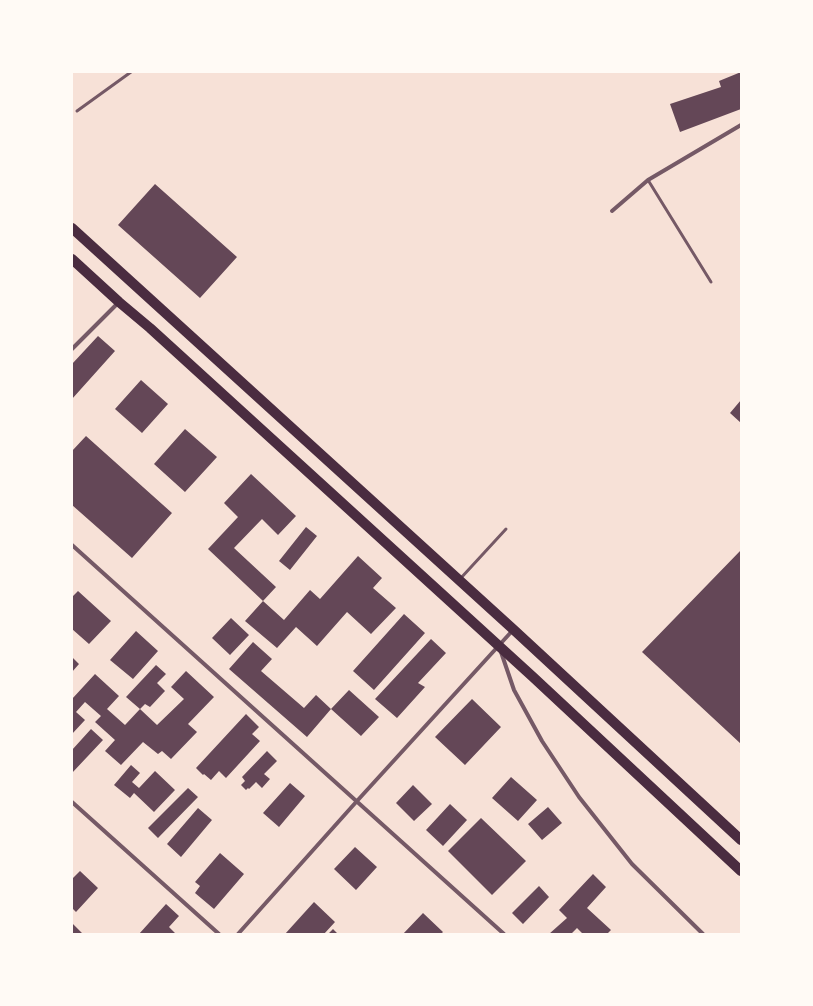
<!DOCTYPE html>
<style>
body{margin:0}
#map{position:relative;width:813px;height:1006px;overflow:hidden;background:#f7e1d7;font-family:"Roboto Condensed",sans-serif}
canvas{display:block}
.frame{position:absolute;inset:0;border:73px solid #fffaf5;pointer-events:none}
</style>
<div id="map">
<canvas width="813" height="1006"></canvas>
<div class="frame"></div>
</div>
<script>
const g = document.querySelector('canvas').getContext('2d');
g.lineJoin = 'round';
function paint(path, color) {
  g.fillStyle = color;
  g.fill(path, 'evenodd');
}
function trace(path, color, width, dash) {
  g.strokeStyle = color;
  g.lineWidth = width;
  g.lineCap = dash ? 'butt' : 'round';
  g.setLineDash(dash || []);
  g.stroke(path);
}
const building = new Path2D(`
 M741,72V109L680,132L670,104L721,87L719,81Z
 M155,184L237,257L200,298L118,225Z
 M98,336L115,351L72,399V364Z
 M141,380L168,404L142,433L115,409Z
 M741,400V423L730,413Z
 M185,429L217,457L185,492L154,464Z
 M86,436L172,513L132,558L72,505V451Z
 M251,474L296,516L278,535L262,519L234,548L276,587L263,601L208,549L238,517L224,503Z
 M306,527L317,536L290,570L279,561Z
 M741,550V744L642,652Z
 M358,556L382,578L373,588L396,608L371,634L347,612L317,646L296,627L277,648L245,621L263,601L284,620L310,590L320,599Z
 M78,591L111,621L89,644L72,629V597Z
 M404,614L425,633L374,690L353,671Z
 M231,618L249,635L230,655L212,638Z
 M136,631L158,651L133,679L110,660Z
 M431,639L446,653L418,683L425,687L397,718L375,699Z
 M253,642L272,659L261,671L304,708L316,695L331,709L307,737L229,669Z
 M72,657L79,664L72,672Z
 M156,665L166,674L157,683L165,691L150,707L145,704L140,709L126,697Z
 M186,671L214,697L188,724L197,732L171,759L162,751L158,754L143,742L121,765L105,751L115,740L95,722L101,716L85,702L76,712L85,720L72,734V699L95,674L119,696L107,709L125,725L140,709L157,725L184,699L171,687Z
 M349,690L379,717L361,736L331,709Z
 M472,699L501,727L465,765L435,737Z
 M246,714L259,727L252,734L260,741L226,778L219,771L211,780L204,774L203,775L196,768Z
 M91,729L103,740L72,773V750Z
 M267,751L277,761L264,774L270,779L262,788L256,782L249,789L248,788L246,790L241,785L245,781L242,777Z
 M131,765L140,773L132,782L139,788L155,771L175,790L154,812L134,793L130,798L114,785Z
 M511,777L537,800L518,821L492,798Z
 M290,783L305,796L279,827L263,813Z
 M413,785L432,804L414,821L396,803Z
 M188,788L198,797L158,838L148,828Z
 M450,804L467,820L443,846L426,830Z
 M548,807L562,823L542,840L528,824Z
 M198,808L212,820L181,857L167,844Z
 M481,818L526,861L492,895L448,851Z
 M355,847L377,867L356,890L334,869Z
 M220,853L244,874L214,909L195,893L200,886L195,882Z
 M80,871L98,888L76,912L72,908V879Z
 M593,874L606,887L587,908L611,930L607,934H583L577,928L571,934H549L567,918L559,910Z
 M539,886L549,897L523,924L512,913Z
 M314,902L335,922L324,934H285Z
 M166,904L179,916L169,927L176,934H139Z
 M423,913L443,932L441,934H403Z
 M72,923L83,934H72Z
 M333,929L338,934H328Z`);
const service = new Path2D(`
 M77,111L131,72
 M648,180L711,282
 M460,579L506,529`);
const minor = new Path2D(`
 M612,211L648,180L741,125
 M72,349L118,303
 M72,545L504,934
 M501,652L514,690L542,741L579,797L632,864L703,934
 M72,802L219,934
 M238,934L357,801L513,630`);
const primary = new Path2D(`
 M72,228L514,630L741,840
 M72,259L119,302L150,328L533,677L741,871`);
paint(building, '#644757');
trace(service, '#755966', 3);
trace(minor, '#755966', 4);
trace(primary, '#4a2c40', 10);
</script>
